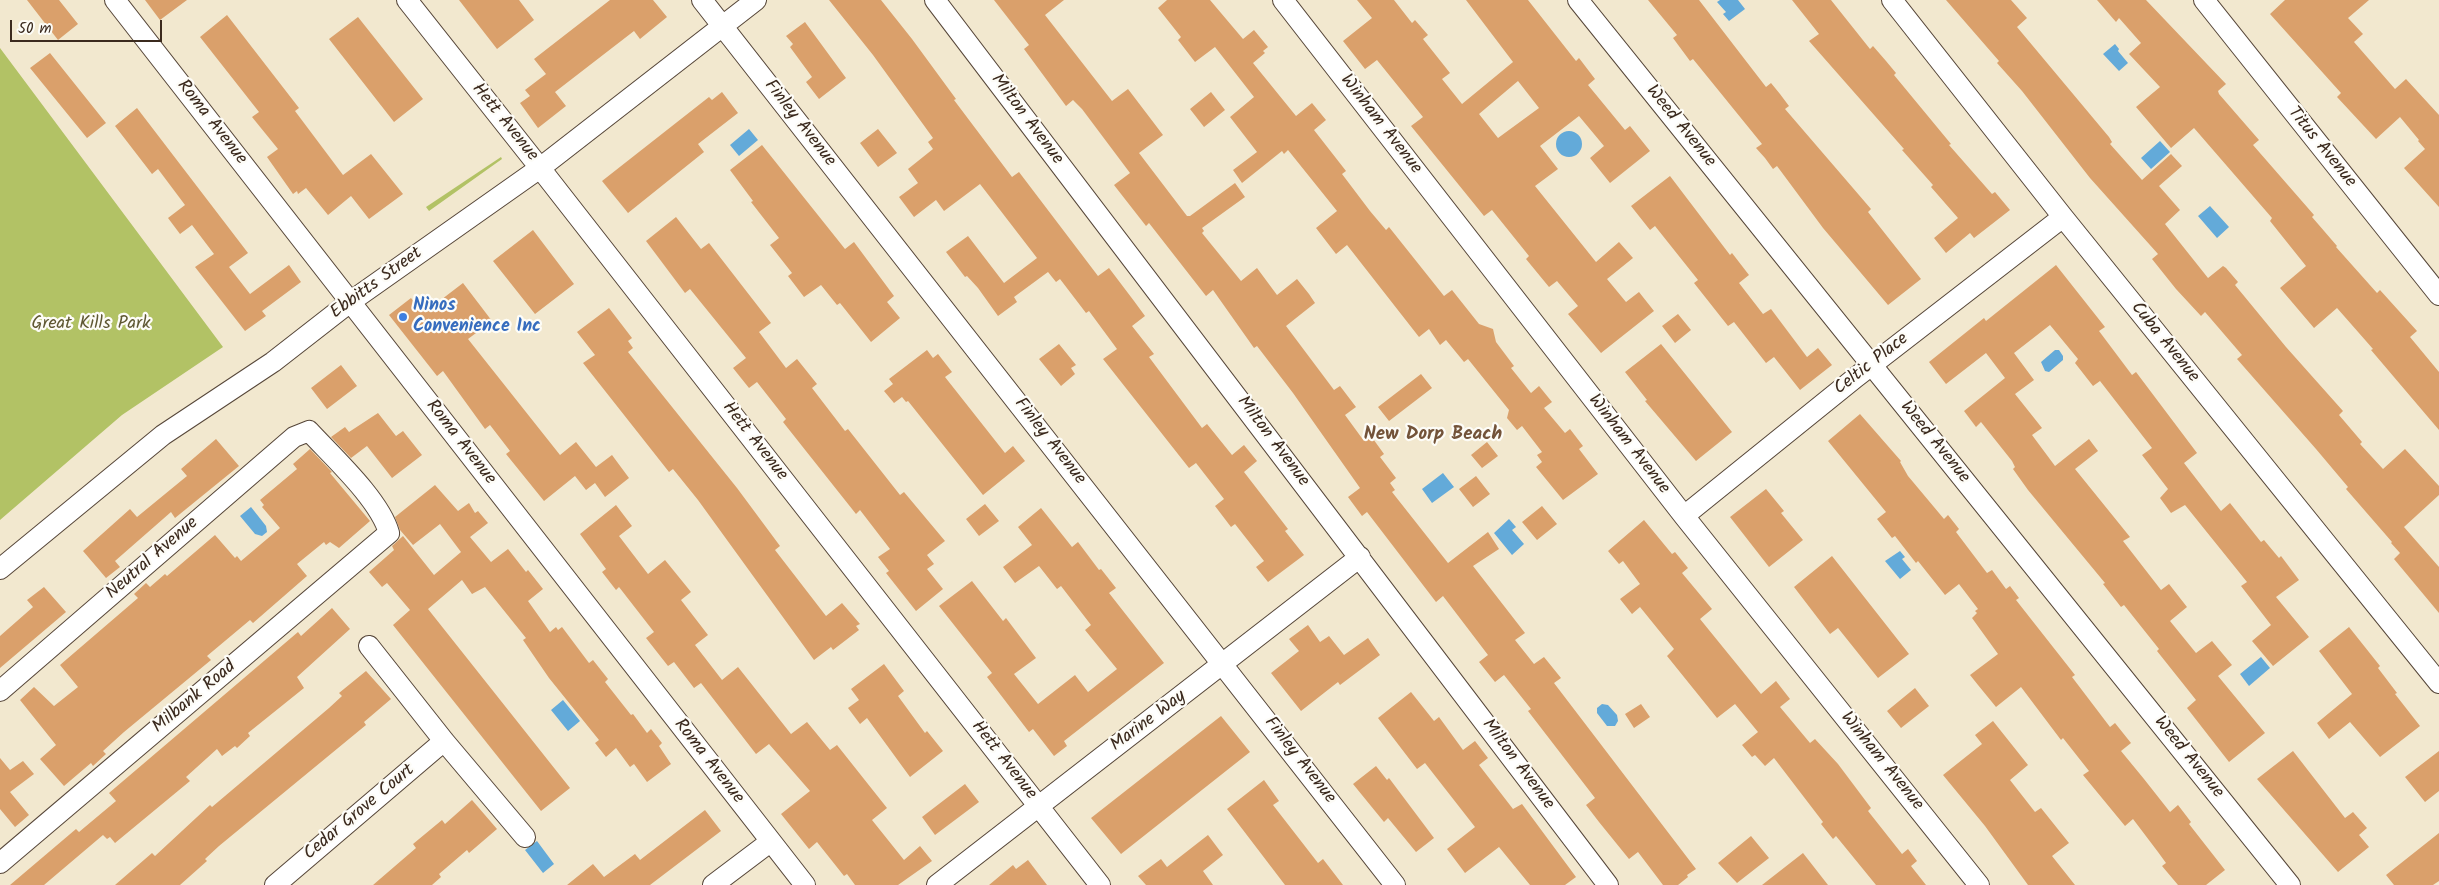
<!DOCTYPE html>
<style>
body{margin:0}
#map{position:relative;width:2439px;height:885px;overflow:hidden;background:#f2e8cf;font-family:Kalam,sans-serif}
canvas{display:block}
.scale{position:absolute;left:10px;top:20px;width:152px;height:22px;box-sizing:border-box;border:2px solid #3b2a1e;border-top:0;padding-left:6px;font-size:15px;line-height:18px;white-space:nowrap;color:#3b2a1e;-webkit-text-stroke:4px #fdfcf7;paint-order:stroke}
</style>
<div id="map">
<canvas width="2439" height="885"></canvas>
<div class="scale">50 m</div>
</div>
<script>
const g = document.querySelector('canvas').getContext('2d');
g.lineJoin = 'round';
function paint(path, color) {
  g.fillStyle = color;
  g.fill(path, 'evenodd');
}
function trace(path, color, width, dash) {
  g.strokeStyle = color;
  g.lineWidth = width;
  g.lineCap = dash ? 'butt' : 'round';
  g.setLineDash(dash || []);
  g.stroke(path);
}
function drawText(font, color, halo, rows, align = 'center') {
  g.font = font + ' Kalam,sans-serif';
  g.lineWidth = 4.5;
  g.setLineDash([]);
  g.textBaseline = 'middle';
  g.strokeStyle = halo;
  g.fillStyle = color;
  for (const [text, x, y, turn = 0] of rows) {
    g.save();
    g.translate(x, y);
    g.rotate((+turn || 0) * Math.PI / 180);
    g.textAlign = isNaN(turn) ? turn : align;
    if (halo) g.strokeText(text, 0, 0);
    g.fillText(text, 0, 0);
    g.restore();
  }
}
const green = new Path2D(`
 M0,48L223,347L122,415L0,520Z
 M501,157L502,159L429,211L426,207Z`);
const water = new Path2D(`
 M1720,0H1738L1745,9L1729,21L1723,14L1726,12L1717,2Z
 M2115,44L2119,49L2118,51L2128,63L2119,71L2103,54Z
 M749,129L758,140L739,156L730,145Z
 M1556 144a13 13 0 1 1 26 0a13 13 0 1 1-26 0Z
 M2160,141L2170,152L2151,169L2141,158Z
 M2210,206L2229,227L2217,238L2198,216Z
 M2055,350H2059L2063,356V360L2049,372L2045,371L2041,362Z
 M1443,473L1454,487L1432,503L1422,489Z
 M251,507L266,526L267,532L262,536L255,534L240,516Z
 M1509,519L1516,527L1512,530L1524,544L1512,555L1494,533Z
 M1900,551L1905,557L1902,559L1911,570L1900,579L1885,561Z
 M2261,657L2270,668L2249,686L2240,674Z
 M563,700L580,721L568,731L551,710Z
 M1602,704L1608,705L1617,715L1618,721L1615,726H1607L1597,713V708Z
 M537,841L554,864L543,873L525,850Z`);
const building = new Path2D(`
 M27,0H59L78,24L58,40Z
 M145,0H187L160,20Z
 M459,0H519L534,20L497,49Z
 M610,0H653L667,17L640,39L634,31L555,92L566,106L538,128L520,103L530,96L525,90L546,74L534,59Z
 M829,0H881L912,39L956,99L954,100L1012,177L1019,172L1098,276L1109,268L1134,301L1145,316L1132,326L1154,354L1149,357L1202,428L1207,424L1232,455L1244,445L1257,461L1244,472L1288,529L1285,531L1304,555L1268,582L1256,567L1264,561L1235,524L1231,527L1215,506L1224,499L1196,463L1189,468L1103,359L1117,349L1089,311L1086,313L1060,279L1056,282L1048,272L1014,297L1017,302L998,316L978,288L967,276L965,277L946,252L968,236L1004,283L1037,258L980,184L944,211L936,200L914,217L899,197L918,183L908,169L933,149L928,142L933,138L873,55Z
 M994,0H1064L1045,15L1112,101L1128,89L1163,135L1139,153L1187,216H1190L1235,183L1245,197L1202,228L1204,231L1202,233L1241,281L1257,268L1277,295L1297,279L1309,294L1315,303L1286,326L1334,390L1340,386L1356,407L1345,415L1364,441L1371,436L1384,454L1380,457L1396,478L1390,483L1395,490L1392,492L1448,563L1488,532L1499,549L1473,566L1525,633L1515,640L1534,664L1544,657L1561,678L1554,683L1696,869L1687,875L1688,877L1678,885H1663L1638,852L1629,859L1599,822L1586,805L1595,798L1528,711L1531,709L1504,675L1495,682L1479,662L1488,655L1443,596L1436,602L1367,512L1362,516L1348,497L1360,488L1293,393L1257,346L1254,348L1213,290L1206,296L1149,223L1146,226L1114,185L1130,173L1082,109L1073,100L1066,106L1024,49L1029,45Z
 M1167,0H1210L1243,39L1254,30L1268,47L1263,51L1265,53L1253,63L1296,116L1312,103L1326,120L1314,130L1346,171L1342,174L1370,211L1386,230L1389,227L1444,296L1452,290L1479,324L1493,329L1496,342L1514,366L1511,368L1531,393L1539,386L1552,402L1544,408L1565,433L1570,429L1583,446L1579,449L1598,474L1563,500L1536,467L1542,462L1537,455L1542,452L1522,426L1517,430L1507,418L1509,410L1468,359L1464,362L1446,340L1440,345L1429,329L1419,337L1347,245L1336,254L1316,228L1337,211L1288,150L1284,154L1282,151L1242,183L1233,170L1257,152L1230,117L1254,97L1215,47L1195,62L1178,40L1181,37L1158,8Z
 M1357,0H1394L1412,23L1415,20L1428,35L1423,39L1450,73L1442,79L1462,104L1513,62L1466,0H1528L1576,61L1579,58L1595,79L1588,85L1625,130L1630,126L1650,151L1610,183L1590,158L1604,146L1579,116L1540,146L1558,169L1535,186L1596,262L1619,242L1633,258L1607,279L1626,302L1639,292L1654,311L1601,353L1568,314L1578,306L1557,281L1549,287L1526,259L1529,256L1492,210L1484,216L1411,126L1423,117L1377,60L1365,69L1343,41L1372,18ZM1518,81L1539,108L1498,138L1479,114Z
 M1648,0H1699L1766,87L1771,83L1780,94L1789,106L1785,109L1871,209L1868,212L1921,279L1888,305L1823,228L1777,166L1773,169L1765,158L1756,148L1762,144L1693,59L1690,61L1673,38L1677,35Z
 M1792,0H1831L1870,49L1873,46L1886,61L1896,73L1894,75L1951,144L1949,145L1992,194L1995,192L2010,210L1974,238L1970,233L1946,253L1934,238L1958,218L1931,187L1933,185L1902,150L1904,149L1809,41L1819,34Z
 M1946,0H2011L2027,18L2017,27L2109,137L2112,142L2110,144L2142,180L2171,154L2182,166L2159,186L2180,210L2165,224L2208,278L2223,266L2226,268L2238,282L2235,285L2286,347L2343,411L2339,415L2362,442L2360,444L2383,469L2405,449L2439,486V495L2404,527L2439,567V613L2394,559L2400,553L2391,543L2392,542L2346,489L2348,487L2316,449L2237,359L2242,355L2205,312L2201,316L2176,289L2152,259L2158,254L2090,178L2022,91L1997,63L1999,61Z
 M2097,0H2146L2226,84L2218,91L2219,94L2259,140L2253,145L2314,215L2312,217L2337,246L2336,247L2377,293L2380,290L2417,331L2410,337L2439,372V430L2371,350L2373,349L2337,308L2314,328L2280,288L2306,266L2270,221L2272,218L2194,128L2171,148L2136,107L2160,87L2129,54L2141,43L2119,18L2116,22Z
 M2285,0H2369L2348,18L2363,34L2354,42L2395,89L2406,79L2439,115V207L2404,168L2425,149L2418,141L2419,140L2400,117L2376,139L2337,97L2341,93L2270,14Z
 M227,15L299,108L295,111L343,175L371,154L403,194L369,219L351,196L328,215L306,188L298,194L297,191L293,194L267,157L278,149L252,117L259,112L200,37Z
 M358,17L423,99L394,122L329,39Z
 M805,22L846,78L819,99L806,82L812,77L790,47L793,44L786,36Z
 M50,53L106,123L87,138L30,68Z
 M722,92L738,113L698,144L704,152L628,213L602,181L709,97L712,100Z
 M1211,92L1225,110L1204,127L1190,109Z
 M137,108L248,253L229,267L250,294L289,265L301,282L262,311L266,316L245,331L195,267L214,254L192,225L180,234L168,218L185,205L158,169L152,174L115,126Z
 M878,129L897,153L878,167L860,143Z
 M762,145L845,249L854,242L894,296L887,302L900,318L871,342L840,303L837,305L821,285L804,297L788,276L792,273L770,245L779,238L751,202L753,201L730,170Z
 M1670,176L1730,255L1732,253L1749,275L1739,283L1763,314L1771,309L1807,357L1818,348L1832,365L1800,390L1774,357L1766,363L1734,322L1728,326L1694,283L1698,280L1655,226L1650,230L1631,206Z
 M676,217L701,249L709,243L771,323L759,332L786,368L797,359L817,384L812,388L845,431L848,429L900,495L904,492L945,541L927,555L934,564L927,569L943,589L916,611L886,573L889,571L878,557L890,549L860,510L856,514L802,446L783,422L786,419L757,382L749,388L733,368L746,358L690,289L685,293L646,241Z
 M533,230L574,284L535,314L493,261Z
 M2056,265L2105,327L2099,331L2132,375L2136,372L2197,453L2184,463L2221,511L2230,503L2261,542L2264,540L2279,558L2281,556L2299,580L2276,597L2309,637L2273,666L2252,641L2271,625L2241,586L2247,582L2185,505L2171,513L2160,498L2168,489L2142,455L2152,448L2100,381L2093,386L2075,363L2078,359L2050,325L2014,353L2034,380L2015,394L2042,428L2032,435L2055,466L2089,439L2098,451L2075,469L2130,537L2123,541L2161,590L2169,584L2187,607L2170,621L2196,653L2212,641L2232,665L2218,676L2265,733L2229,762L2187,708L2196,700L2157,651L2159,649L2124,605L2121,607L2103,584L2105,583L2028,490L2013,469L2015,467L2012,461L1981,422L1976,427L1964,411L2005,378L1986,353L1946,384L1929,362L1984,318L1986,321Z
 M463,283L492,321L468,339L560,455L576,442L596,467L612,455L629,478L605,497L595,483L586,490L575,476L544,501L506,454L510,451L490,425L485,429L443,371L437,376L389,315L411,298L417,306L423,301L429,309Z
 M609,308L632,338L628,341L633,348L628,352L737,488L780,546L775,550L826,616L842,603L860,624L856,626L859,630L833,650L831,647L814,660L698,500L673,469L669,472L583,363L595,355L577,332Z
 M1678,314L1691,330L1675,343L1662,326Z
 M1059,344L1076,365L1071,368L1075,374L1061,386L1039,359Z
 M1661,344L1732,432L1696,461L1645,401L1647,400L1625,372Z
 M927,350L933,358L938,354L952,372L945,377L1005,453L1013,446L1025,461L983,495L908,401L906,402L902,397L894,403L884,391L893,384L889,379Z
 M341,365L357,386L327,409L311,388Z
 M1421,374L1432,388L1389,421L1378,407Z
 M378,413L396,436L403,431L422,455L392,478L367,446L351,458L331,437L345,427L349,432Z
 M1860,414L1901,461L1900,462L1908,476L1944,519L1948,515L1959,529L1956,532L1987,573L1992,570L2006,589L2010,586L2019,598L2016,600L2075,675L2072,677L2110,727L2115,723L2131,743L2121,751L2144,779L2170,812L2178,805L2191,822L2189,824L2225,870L2206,885H2178L2162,866L2166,863L2158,852L2133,819L2125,826L2083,775L2089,771L2063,738L2061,740L2021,687L1996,707L1978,685L1970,675L1998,654L1972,618L1977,613L1975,611L1978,609L1959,584L1945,595L1918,561L1916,563L1895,536L1892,538L1877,519L1886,512L1828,441Z
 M216,439L239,466L175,518L171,512L115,561L120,567L106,578L83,551L130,509L137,517L187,476L181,469Z
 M1487,442L1498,456L1482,468L1471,455Z
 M310,449L332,472L330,473L370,521L339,548L330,542L326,545L324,542L297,564L307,576L253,623L250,620L207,656L211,660L124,732L103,751L106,754L93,766L91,763L64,786L40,759L56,745L20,700L34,687L54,706L78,687L60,665L138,598L134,594L146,583L150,587L165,574L167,576L215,535L235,558L237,556L241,561L280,528L262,507L264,505L260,500L297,469L293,464Z
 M1476,476L1490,494L1473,507L1459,489Z
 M435,485L458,511L469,503L475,513L478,511L488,523L470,537L491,562L508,549L526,572L528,570L543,589L528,601L550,632L556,627L558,630L562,627L589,663L593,660L608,679L605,682L631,715L633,714L647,733L651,729L662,743L659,746L671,764L647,782L634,764L630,767L616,748L606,757L595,743L599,740L549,678L523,640L526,638L485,587L472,594L462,580L428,609L570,788L541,811L393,625L410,610L387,583L382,587L369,572L394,550L392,546L403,536L434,575L461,552L440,524L413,545L400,530L395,517Z
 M1766,489L1784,511L1781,513L1803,540L1769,567L1730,517Z
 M985,504L999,521L979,536L966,519Z
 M616,505L632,526L619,536L648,574L665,560L691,592L681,600L708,635L695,645L722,680L738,667L791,734L807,722L830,750L837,745L887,808L872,820L904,860L920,846L932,861L898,885H855L847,874L844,876L817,842L809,849L781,814L810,791L769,744L756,754L701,683L694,688L674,662L668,666L646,638L654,632L619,587L616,590L602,572L606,569L580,534Z
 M1542,506L1557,524L1537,540L1522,522Z
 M1041,508L1072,547L1078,542L1099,570L1101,569L1116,588L1109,593L1164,663L1064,741L1067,746L1054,756L1033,729L1029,732L987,677L992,673L939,606L972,581L1003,621L1006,618L1036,658L1014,674L1038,704L1075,675L1088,692L1117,669L1085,630L1091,625L1061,586L1057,589L1039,566L1015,583L1003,567L1032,545L1018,527Z
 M1644,520L1672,554L1675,552L1688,568L1682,573L1712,609L1700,619L1761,694L1776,681L1790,699L1780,707L1810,743L1815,739L1838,764L1871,808L1868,811L1902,854L1908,849L1917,861L1911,866L1926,885H1876L1836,836L1833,839L1821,824L1823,822L1774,758L1765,766L1755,755L1752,757L1742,745L1758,732L1735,704L1717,718L1667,656L1674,649L1640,607L1632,614L1620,599L1640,584L1623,561L1619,564L1608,551Z
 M1832,556L1909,654L1878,678L1838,628L1830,634L1794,587Z
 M44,587L66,612L0,668V636L33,607L27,600Z
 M332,608L350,629L297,677L304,688L248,733L250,736L237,748L235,746L222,756L217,749L186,777L190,781L115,843L110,837L107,839L103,835L44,885H10L76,829L79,832L116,801L109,793L298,632L301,636Z
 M1308,625L1320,642L1329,636L1344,655L1368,638L1380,655L1340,685L1338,682L1301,711L1271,673L1299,651L1289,639Z
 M2349,627L2380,666L2378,668L2397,693L2395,694L2420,726L2380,757L2350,722L2329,739L2317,723L2352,694L2319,651Z
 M884,664L904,691L898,696L925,733L927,731L943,751L910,777L867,718L860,724L848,708L859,700L851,689Z
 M366,671L391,699L364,722L366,725L219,846L205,859L207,861L180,885H115L152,853L155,856L210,805L212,807L329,708L342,696L339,693Z
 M1915,688L1929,706L1901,728L1887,711Z
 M1411,692L1434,721L1439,717L1463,750L1475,741L1488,758L1479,765L1513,809L1522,804L1576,877L1565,885H1530L1499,847L1465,873L1447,849L1475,827L1425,763L1417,769L1378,718Z
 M1641,704L1650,717L1634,728L1625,714Z
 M1221,716L1250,752L1121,854L1091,818Z
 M1993,721L2028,765L2010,780L2035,812L2041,808L2069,843L2052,856L2075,885H2028L1985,826L1943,775L1982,744L1975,735Z
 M2293,751L2345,818L2353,812L2367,828L2359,835L2369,847L2338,872L2257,779Z
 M2439,751V791L2425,802L2405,777Z
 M0,758L10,770L23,761L34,774L10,792L29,815L15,827L0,809Z
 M1376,766L1387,780L1389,778L1434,838L1416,852L1388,818L1384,822L1353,784Z
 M1264,780L1279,801L1273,805L1318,863L1323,859L1343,885H1285L1227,809Z
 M965,784L979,802L935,835L922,817Z
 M472,800L497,829L469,853L467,850L439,874L441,877L432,885H373L416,848L413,844L442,820L445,824Z
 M705,810L721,831L650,885H567L593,864L604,877L635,854L640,860Z
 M2439,833V881L2433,885H2394L2386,875Z
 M1208,835L1223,855L1203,871L1213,885H1146L1138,876L1161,859L1167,867Z
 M1751,836L1769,858L1737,883L1718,863Z
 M1803,853L1828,885H1762Z
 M1028,860L1047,885H989L1013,865L1016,869Z`);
const minor = new Path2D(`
 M115,0L805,885
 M407,0L540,168L1100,885
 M702,0L1395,885
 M935,0L1608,885
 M1283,0L1684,516L1979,885
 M1578,0L2290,885
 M1892,0L2063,217L2439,683
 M2204,0L2439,295
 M1684,516L1855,378L2063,217
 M0,569L163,435L273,362L350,302L540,168L756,0
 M369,646L444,741L525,837
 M0,691L294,437L309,431C333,457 380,500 389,533L0,863
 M275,885L444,741
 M713,885L770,842
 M937,885L1360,557`);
const markers = [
 [403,317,5,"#3f7fe0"]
];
const streetNames = [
 ["Milton Avenue",1026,120,53],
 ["Roma Avenue",211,123,52],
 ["Hett Avenue",504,123,51],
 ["Finley Avenue",799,124,52],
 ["Winham Avenue",1380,125,52],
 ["Weed Avenue",1680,127,51],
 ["Titus Avenue",2321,148,51],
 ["Ebbitts Street",377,284,-36],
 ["Cuba Avenue",2164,343,51],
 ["Celtic Place",1872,365,-38],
 ["Hett Avenue",754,442,52],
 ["Finley Avenue",1049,442,52],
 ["Milton Avenue",1272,442,53],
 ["Roma Avenue",460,443,52],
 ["Weed Avenue",1934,443,51],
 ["Winham Avenue",1628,445,52],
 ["Neutral Avenue",153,559,-41],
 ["Milbank Road",195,698,-40],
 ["Marine Way",1149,722,-37],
 ["Weed Avenue",2188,758,51],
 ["Hett Avenue",1003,761,52],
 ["Finley Avenue",1299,761,52],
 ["Roma Avenue",708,762,52],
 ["Winham Avenue",1881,762,51],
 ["Milton Avenue",1517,765,53],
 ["Cedar Grove Court",360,813,-40]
];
const shopNames = [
 ["Ninos",413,307],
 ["Convenience Inc",413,328]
];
const parkNames = [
 ["Great Kills Park",91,325]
];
const neighbourhoodNames = [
 ["New Dorp Beach",1433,436]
];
paint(green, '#b2c265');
paint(water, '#63aad9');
paint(building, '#daa06b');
trace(minor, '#564639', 22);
trace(minor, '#fff', 20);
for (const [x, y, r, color] of markers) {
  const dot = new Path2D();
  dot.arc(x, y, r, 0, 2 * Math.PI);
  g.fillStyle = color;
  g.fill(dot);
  trace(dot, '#fdfcf7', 2);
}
drawText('18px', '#3b2a1e', '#fdfcf7', streetNames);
drawText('bold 18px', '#366cbe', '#fdfcf7', shopNames, 'left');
drawText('18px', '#5f5833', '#fdfcf7', parkNames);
drawText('bold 19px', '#735339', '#fdfcf7', neighbourhoodNames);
</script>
